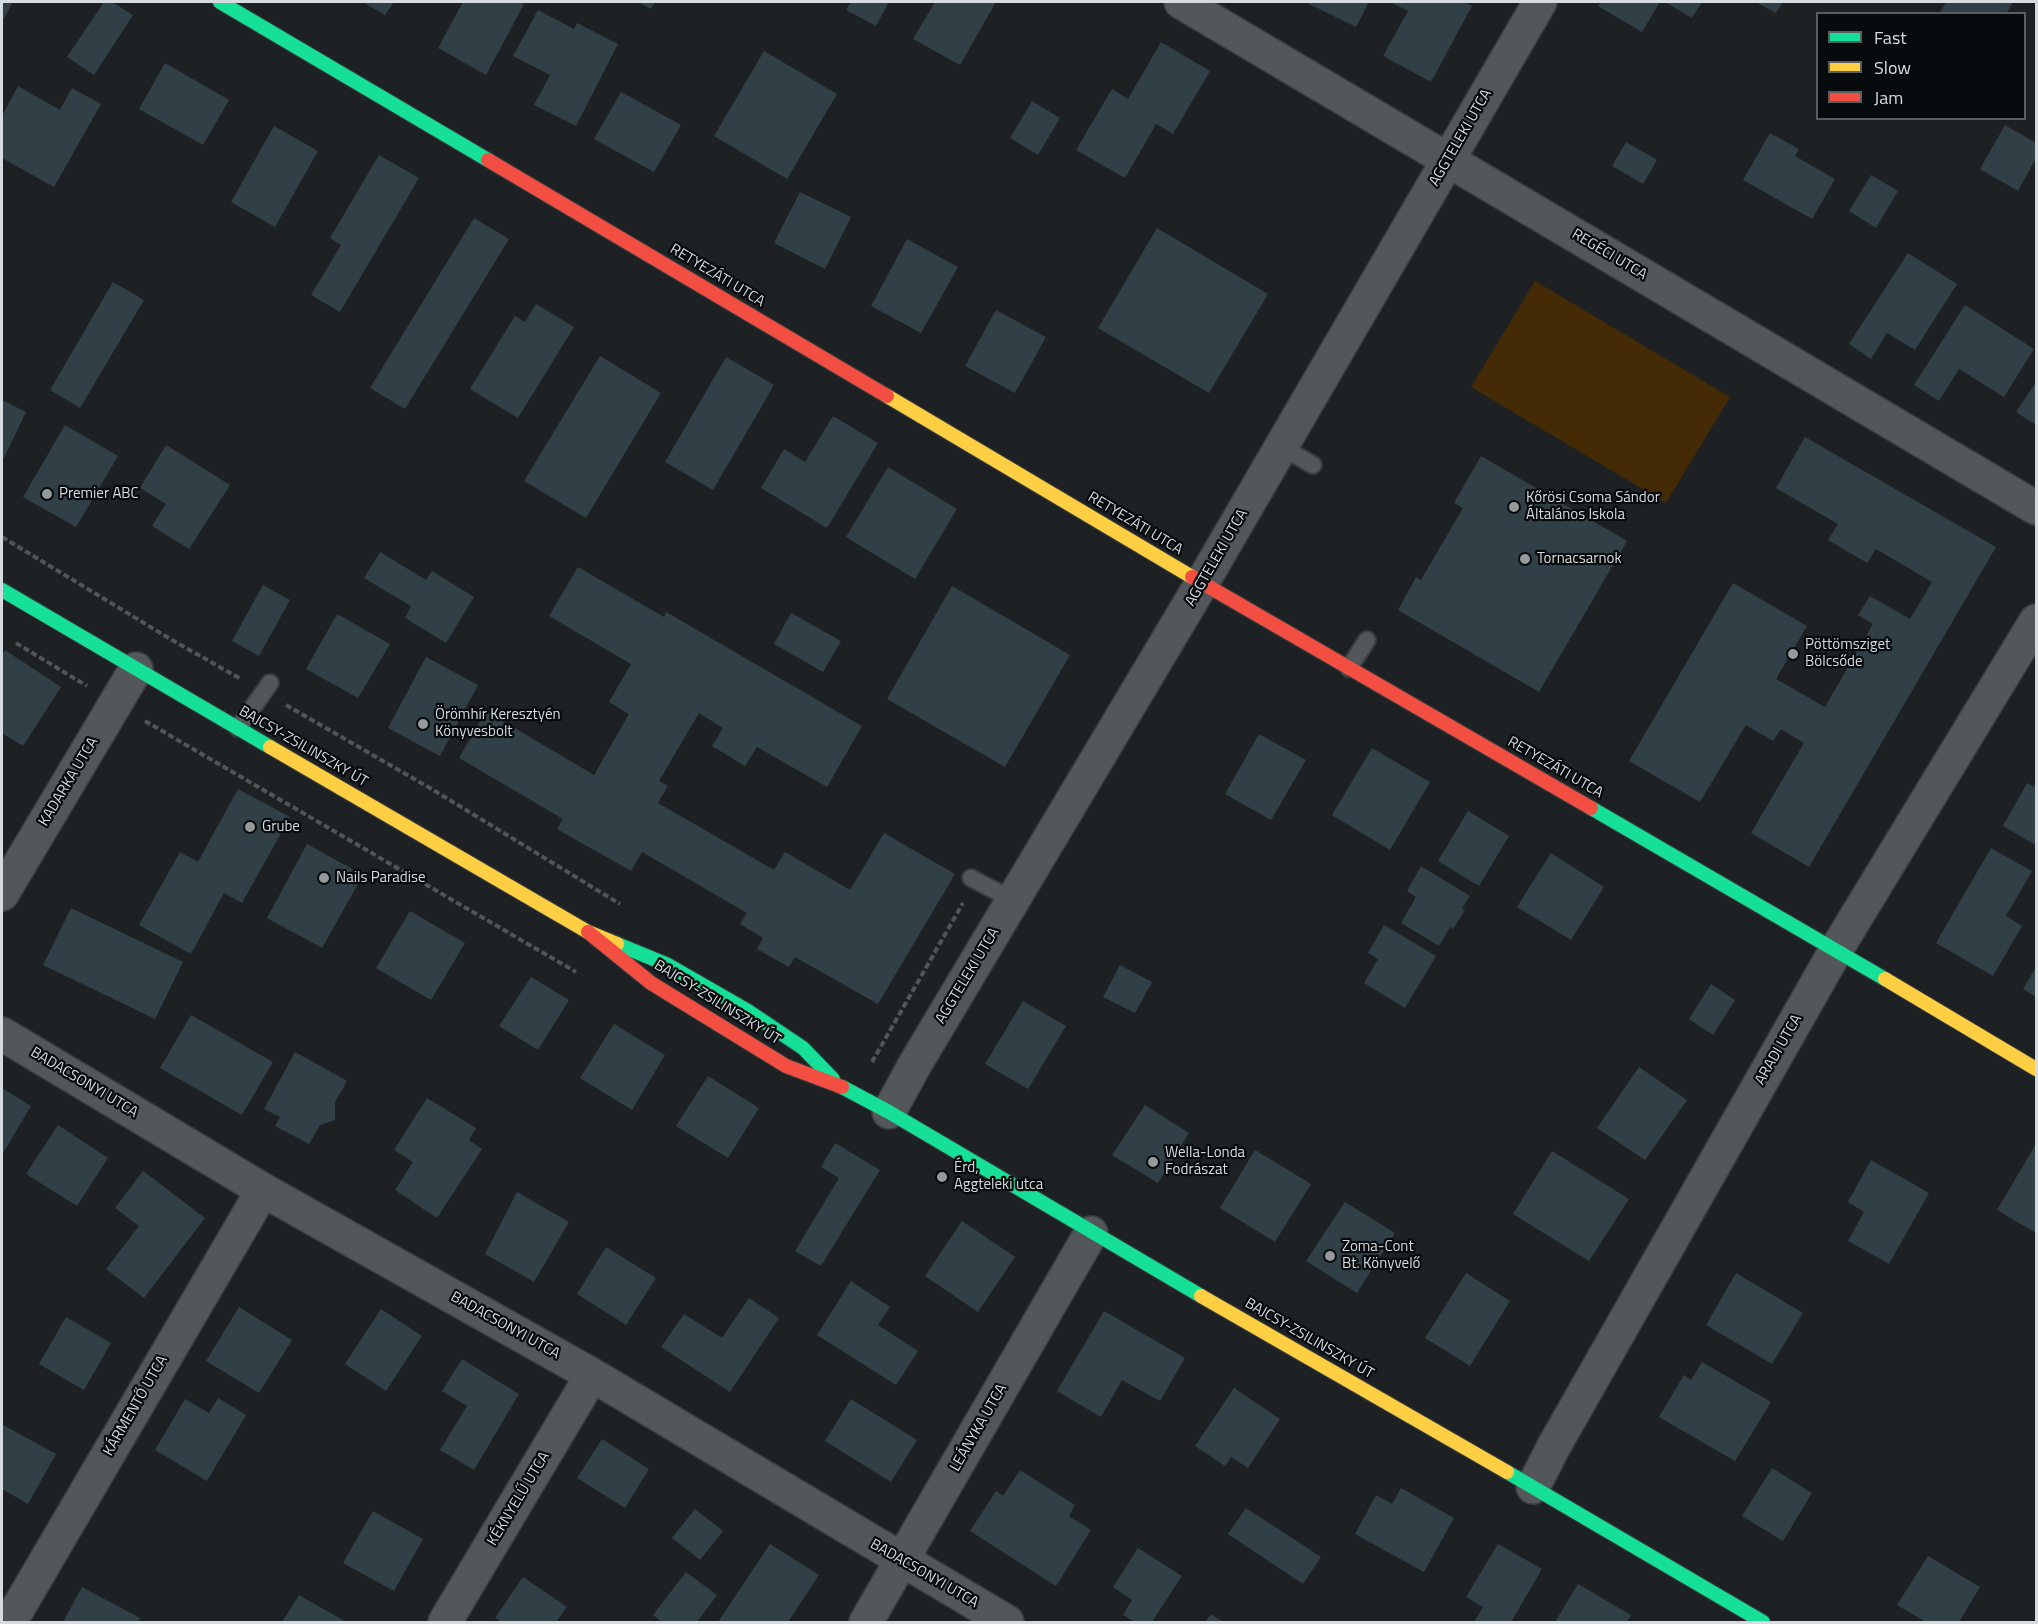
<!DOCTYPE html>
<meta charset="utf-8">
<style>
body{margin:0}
#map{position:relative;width:2038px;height:1624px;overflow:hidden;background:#1d2123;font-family:"Titillium Web",sans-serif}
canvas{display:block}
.frame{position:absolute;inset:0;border:3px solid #d5dbde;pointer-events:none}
.legend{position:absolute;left:1816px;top:12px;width:210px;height:108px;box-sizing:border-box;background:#070b0d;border:2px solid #595e61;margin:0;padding:8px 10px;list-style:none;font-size:18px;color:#d5dbde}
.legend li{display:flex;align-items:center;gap:12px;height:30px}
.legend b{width:30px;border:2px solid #595e61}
</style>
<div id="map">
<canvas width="2038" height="1624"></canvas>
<div class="frame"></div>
<ul class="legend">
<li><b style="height:8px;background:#16e098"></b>Fast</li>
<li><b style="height:8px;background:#ffcf43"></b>Slow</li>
<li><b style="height:8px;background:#f24e42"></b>Jam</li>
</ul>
</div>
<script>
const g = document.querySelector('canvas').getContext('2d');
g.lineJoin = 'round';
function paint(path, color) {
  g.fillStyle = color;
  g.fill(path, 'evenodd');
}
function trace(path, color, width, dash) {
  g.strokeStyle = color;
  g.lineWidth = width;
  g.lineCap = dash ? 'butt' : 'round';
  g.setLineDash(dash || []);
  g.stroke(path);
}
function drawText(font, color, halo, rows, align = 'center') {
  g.font = font + ' "Titillium Web",sans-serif';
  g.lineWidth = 4.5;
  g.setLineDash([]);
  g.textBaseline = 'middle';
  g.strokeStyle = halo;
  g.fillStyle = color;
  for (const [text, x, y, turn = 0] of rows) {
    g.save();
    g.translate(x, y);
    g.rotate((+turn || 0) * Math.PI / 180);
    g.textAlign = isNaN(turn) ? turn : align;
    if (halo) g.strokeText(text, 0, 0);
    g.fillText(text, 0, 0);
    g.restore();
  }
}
const green = new Path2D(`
 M1535,281L1730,397L1666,503L1471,387Z`);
const building = new Path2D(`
 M2,2H13L2,22Z
 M104,2H112L133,15L94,75L67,57Z
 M363,2H394L385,15Z
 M463,2H519L524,4L486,75L438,48Z
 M638,2H655L651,9Z
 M851,2H889L876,26L846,10Z
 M935,2H996L960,65L913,39Z
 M1305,2H1369L1356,27Z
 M1390,2H1464L1472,6L1431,82L1383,56L1408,11Z
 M1601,2H1660L1642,32L1598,6Z
 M1665,2H1702L1692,18Z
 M1756,2H1783L1776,13Z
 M1946,2H2013L2006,14H1939Z
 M538,10L574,29L577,23L618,44L576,126L534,105L550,75L513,56Z
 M1161,42L1210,71L1173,134L1156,124L1125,178L1076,150L1112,89L1128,99Z
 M764,51L837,94L787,179L714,136Z
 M165,63L229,100L203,145L139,109Z
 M18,86L60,110L72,88L101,104L54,187L2,158V116Z
 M621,92L681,125L654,172L594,139Z
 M1032,101L1060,118L1038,155L1010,138Z
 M2005,125L2036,143V158L2018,191L1980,169Z
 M274,126L318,151L275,227L231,202Z
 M1770,133L1799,149L1795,156L1835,179L1812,219L1743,180Z
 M1626,142L1657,160L1643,184L1612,166Z
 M379,155L419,178L340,312L311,295L341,245L330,238Z
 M1871,175L1898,191L1876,228L1849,211Z
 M800,192L851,217L825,269L774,243Z
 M474,218L509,239L405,409L370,388Z
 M1157,228L1268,294L1209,393L1098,328Z
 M907,239L958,267L921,333L871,306Z
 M1908,253L1957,284L1915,350L1887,333L1871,359L1849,344Z
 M113,282L144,300L80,408L50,390Z
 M536,304L574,327L518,418L470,389L515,316L525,322Z
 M1965,305L2034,349L2004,397L1959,369L1939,401L1914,385Z
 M996,310L1046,337L1015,393L965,366Z
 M600,356L661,393L586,518L524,481Z
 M726,357L774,385L713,490L665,462Z
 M2036,382V425L2016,412Z
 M2,400L26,412L2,462Z
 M833,416L878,443L827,528L761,488L784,449L805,462Z
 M65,425L118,456L76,527L23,497Z
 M1805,437L1996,547L1809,867L1751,833L1804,743L1781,729L1773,741L1746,725L1700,802L1629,761L1733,583L1807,626L1776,679L1825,707L1873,624L1858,615L1870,596L1910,619L1932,582L1876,549L1867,563L1828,540L1838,524L1776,488Z
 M166,445L230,485L189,549L152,526L166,504L140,488Z
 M1481,456L1627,541L1539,692L1398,610L1416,577L1421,580L1463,508L1454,503Z
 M888,467L957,509L915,579L846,537Z
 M380,552L426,580L432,571L474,597L446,643L405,618L411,606L364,578Z
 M578,567L664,617L666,612L862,726L827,787L757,747L745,766L712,746L723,728L699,713L659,781L668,786L658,803L774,870L785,852L850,890L884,833L955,874L878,1004L795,957L789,967L757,949L763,938L740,924L747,913L642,852L631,871L557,829L563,819L459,758L486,711L594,775L629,714L609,702L631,664L549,616Z
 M263,585L290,600L259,656L232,641Z
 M952,586L1070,655L1005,767L887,699Z
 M791,613L841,641L823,672L774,644Z
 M337,614L390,644L358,698L306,669Z
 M5,650L61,687L23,746L2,733V655Z
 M426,657L478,685L440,756L388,728Z
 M1259,734L1306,760L1271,820L1225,794Z
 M1372,748L1430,782L1390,850L1332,815Z
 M2027,783L2036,788V845L2003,826Z
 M238,789L290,817L242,903L224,893L191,954L139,925L180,852L198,862Z
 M1468,811L1509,836L1479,886L1438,861Z
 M307,844L363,875L322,948L267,918Z
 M1991,848L2032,871L2006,916L2022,926L1993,976L1936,943Z
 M1551,853L1604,887L1571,940L1517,907Z
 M1421,866L1470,896L1462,908L1465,910L1453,929L1450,927L1439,946L1401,923L1416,897L1407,891Z
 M71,908L183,962L155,1019L43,965Z
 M410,911L465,943L431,1000L376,968Z
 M1384,925L1436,956L1405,1008L1364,983L1378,959L1368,953Z
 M1120,965L1152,982L1135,1013L1103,997Z
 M2036,967V997L2023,989Z
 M531,977L569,1000L538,1050L499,1026Z
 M1711,984L1735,1000L1713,1035L1689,1019Z
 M1023,1001L1066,1026L1028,1089L985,1064Z
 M191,1015L273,1062L242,1115L160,1068Z
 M614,1024L665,1055L632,1110L580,1078Z
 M295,1052L347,1081L335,1102V1120L320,1125L309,1144L275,1126L280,1117L264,1109Z
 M1639,1067L1687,1100L1645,1160L1597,1128Z
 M708,1076L759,1108L728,1158L676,1126Z
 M2,1088L31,1106L2,1155Z
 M427,1098L476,1128L469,1140L482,1149L437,1218L395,1190L413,1162L394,1150Z
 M1145,1105L1189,1133L1158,1183L1112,1155Z
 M58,1125L108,1158L77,1206L26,1174Z
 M835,1143L880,1170L821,1266L795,1251L839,1178L821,1167Z
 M2036,1144V1233L1997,1210Z
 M1255,1150L1311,1184L1275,1242L1220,1208Z
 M1552,1151L1629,1199L1589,1261L1513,1214Z
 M1871,1160L1929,1193L1889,1264L1848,1241L1864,1212L1848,1202Z
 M143,1171L205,1218L144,1298L106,1269L139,1226L115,1208Z
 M517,1192L569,1222L534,1282L485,1254Z
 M1345,1202L1395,1233L1357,1293L1306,1261Z
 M962,1221L1015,1257L978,1312L925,1276Z
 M606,1247L656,1278L626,1325L577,1294Z
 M1466,1273L1510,1301L1470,1366L1425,1338Z
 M1736,1273L1803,1313L1772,1364L1706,1325Z
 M851,1281L890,1307L878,1325L918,1351L896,1385L817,1335Z
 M749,1298L779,1318L730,1392L661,1347L684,1314L722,1338Z
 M239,1307L292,1340L259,1393L206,1361Z
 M381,1309L422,1336L386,1391L345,1364Z
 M1104,1311L1185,1358L1160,1401L1122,1380L1101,1417L1057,1391Z
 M66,1317L111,1343L84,1390L39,1364Z
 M462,1359L519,1394L474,1470L440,1450L467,1406L442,1391Z
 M1702,1362L1771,1402L1735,1461L1659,1417L1684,1375L1691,1380Z
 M1234,1388L1280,1419L1248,1468L1231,1457L1225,1466L1195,1446Z
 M218,1398L246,1415L207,1481L155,1450L185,1399L209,1413Z
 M851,1399L917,1440L891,1482L825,1441Z
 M3,1425L56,1454L28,1504L2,1489Z
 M602,1439L649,1469L625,1508L577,1478Z
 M1772,1468L1812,1493L1783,1541L1742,1516Z
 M1020,1470L1075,1505L1069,1516L1091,1530L1056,1586L970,1531L996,1491L1003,1496Z
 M1401,1488L1454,1518L1424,1572L1355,1534L1376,1495L1392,1504Z
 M1246,1508L1321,1557L1303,1584L1228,1534Z
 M695,1509L723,1531L700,1560L672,1538Z
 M373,1511L423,1539L394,1591L343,1563Z
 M770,1544L819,1575L788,1622H718Z
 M1498,1544L1542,1569L1511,1622H1474L1483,1607L1466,1597Z
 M1138,1548L1182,1576L1152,1622H1135L1123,1615L1132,1600L1113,1587Z
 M1928,1556L1980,1587L1959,1622H1926L1897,1605Z
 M686,1572L717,1595L697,1622H662L653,1615Z
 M523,1577L567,1607L556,1622H502L495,1618Z
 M1578,1584L1631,1615L1627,1622H1555Z
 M82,1587L140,1618L138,1622H63Z
 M299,1595L346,1622H282Z
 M1211,1614L1223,1622H1205Z`);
const path = new Path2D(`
 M2,537L172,640L241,679
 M16,643L87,686
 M286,705L430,788L620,904
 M145,721L576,972
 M872,1062L963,903`);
const lane = new Path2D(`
 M1282,447L1313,465
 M1349,668L1367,640
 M238,728L270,683
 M971,878L1013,900`);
const street = new Path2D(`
 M1181,2L2036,508
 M2,894L136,669
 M2,1034L263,1190L592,1375L1007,1622
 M889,1112L914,1066L1202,583L1540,2
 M1533,1487L1554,1446L1836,950L2036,621
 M10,1622L263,1190
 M445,1622L592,1375
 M866,1622L1091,1233`);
const fast = new Path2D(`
 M220,2L488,160
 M2,590L270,747
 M1591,808L1885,979
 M617,944L668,965L748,1011L803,1048L833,1079
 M842,1087L889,1112L1201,1296
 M1507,1472L1763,1622`);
const slow = new Path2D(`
 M887,396L1192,577
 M270,747L588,932L617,944
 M1885,979L2036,1069
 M1201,1296L1507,1472`);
const jam = new Path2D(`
 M488,160L887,396
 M1192,577L1591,808
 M588,932L651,983L786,1066L842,1087`);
const markers = [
 [47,494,6,"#959a9d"],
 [1514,507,6,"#959a9d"],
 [1525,559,6,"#959a9d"],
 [1793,654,6,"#959a9d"],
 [423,724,6,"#959a9d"],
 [250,827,6,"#959a9d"],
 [324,878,6,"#959a9d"],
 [1153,1162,6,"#959a9d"],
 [942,1177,6,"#959a9d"],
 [1330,1256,6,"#959a9d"]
];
const streetNames = [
 ["AGGTELEKI UTCA",1461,138,-60],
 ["REGÉCI UTCA",1609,255,31],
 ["RETYEZÁTI UTCA",717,276,31],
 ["RETYEZÁTI UTCA",1135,524,31],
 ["AGGTELEKI UTCA",1217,558,-60],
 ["BAJCSY-ZSILINSZKY ÚT",303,747,30],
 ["RETYEZÁTI UTCA",1555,768,30],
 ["KADARKA UTCA",69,782,-59],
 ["AGGTELEKI UTCA",968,976,-59],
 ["BAJCSY-ZSILINSZKY ÚT",717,1003,32],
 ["ARADI UTCA",1779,1050,-60],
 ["BADACSONYI UTCA",84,1083,31],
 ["BADACSONYI UTCA",505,1326,29],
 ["BAJCSY-ZSILINSZKY ÚT",1309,1339,30],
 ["KÁRMENTŐ UTCA",136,1406,-60],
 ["LEÁNYKA UTCA",979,1428,-60],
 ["KÉKNYELŰ UTCA",519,1499,-59],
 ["BADACSONYI UTCA",924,1574,30]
];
const poiNames = [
 ["Premier ABC",59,494],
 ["Kőrösi Csoma Sándor",1526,498],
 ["Általános Iskola",1526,515],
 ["Tornacsarnok",1537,559],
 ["Pöttömsziget",1805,645],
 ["Bölcsőde",1805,662],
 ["Örömhír Keresztyén",435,715],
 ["Könyvesbolt",435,732],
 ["Grube",262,827],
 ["Nails Paradise",336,878],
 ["Wella-Londa",1165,1153],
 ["Fodrászat",1165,1170],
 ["Érd,",954,1168],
 ["Aggteleki utca",954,1185],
 ["Zoma-Cont",1342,1247],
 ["Bt. Könyvelő",1342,1264]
];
paint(green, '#442b05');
paint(building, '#314046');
trace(lane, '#383d3e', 20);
trace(street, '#383d3e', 36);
trace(fast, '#383d3e', 16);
trace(slow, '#383d3e', 16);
trace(jam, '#383d3e', 16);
trace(path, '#525557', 4, [6, 3]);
trace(lane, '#545759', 16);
trace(street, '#545759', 33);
trace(fast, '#16e098', 14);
trace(slow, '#ffcf43', 14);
trace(jam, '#f24e42', 14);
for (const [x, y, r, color] of markers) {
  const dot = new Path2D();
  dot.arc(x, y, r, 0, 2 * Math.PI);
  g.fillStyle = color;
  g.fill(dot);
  trace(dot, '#070b0d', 2);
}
drawText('15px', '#d5dbde', '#070b0d', streetNames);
drawText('15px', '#d5dbde', '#070b0d', poiNames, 'left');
</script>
